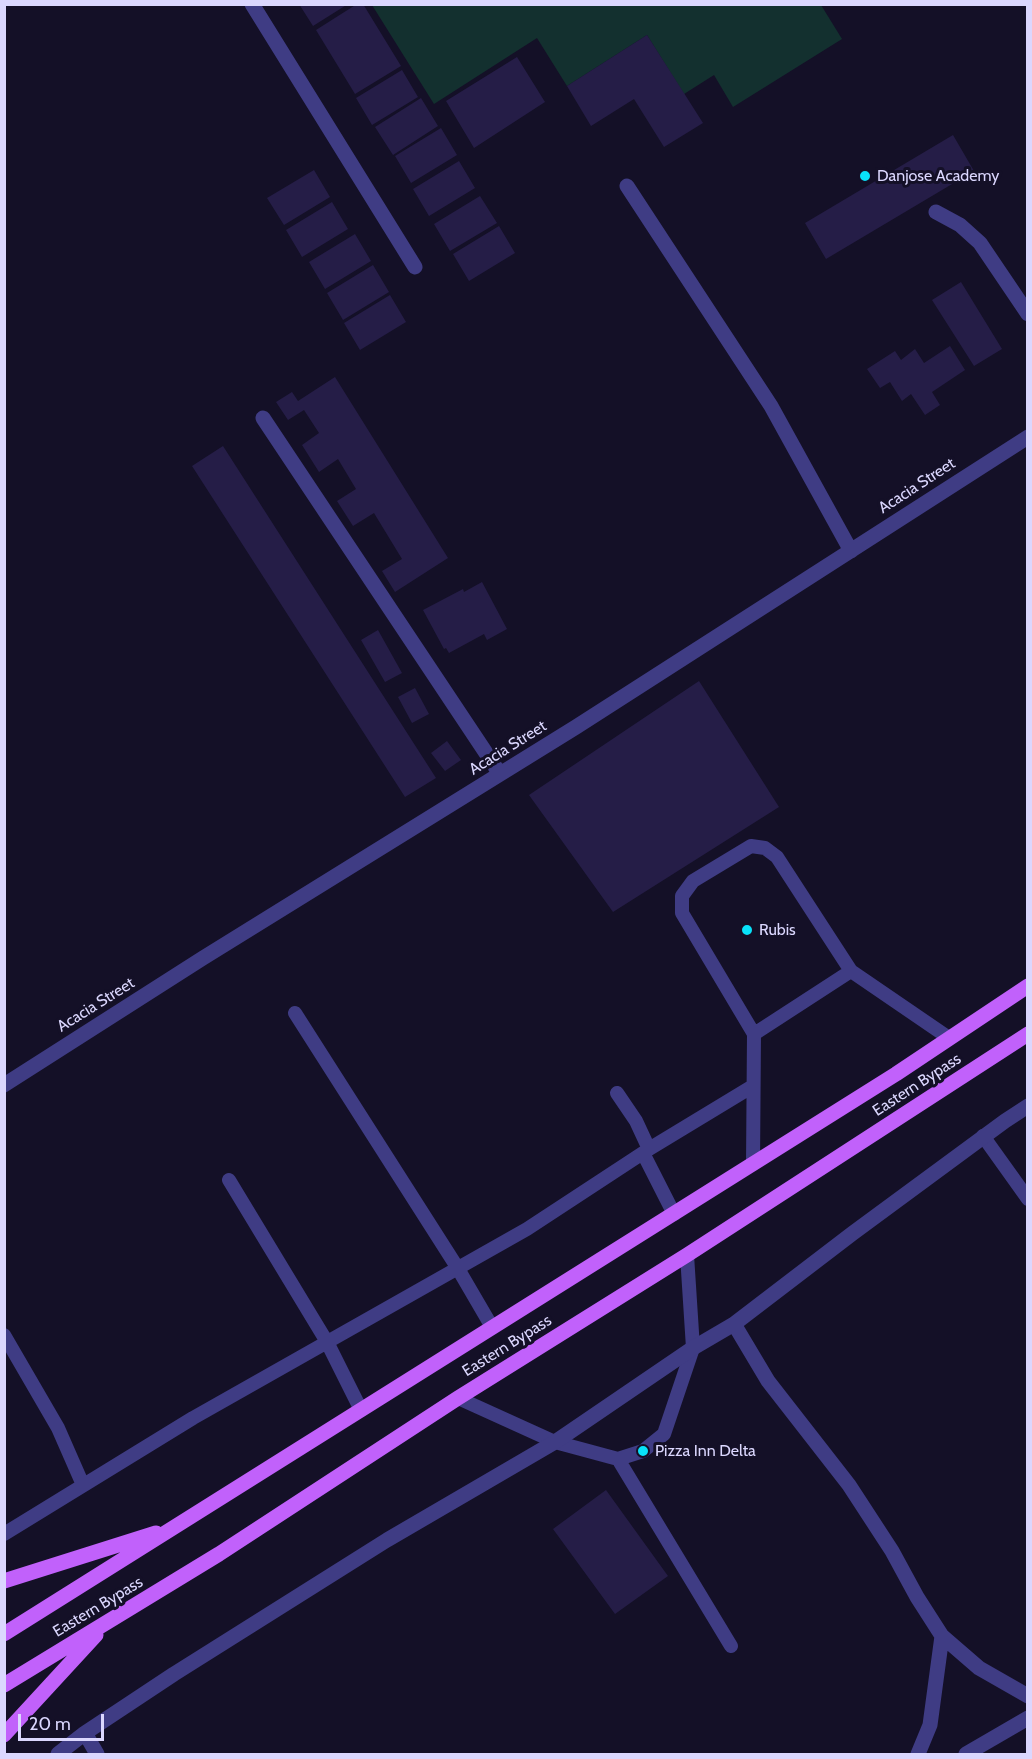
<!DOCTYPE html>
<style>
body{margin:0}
#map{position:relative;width:1032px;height:1759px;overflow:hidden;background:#141027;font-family:Cabin,sans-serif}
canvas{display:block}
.frame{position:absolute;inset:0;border:6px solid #dbd7fe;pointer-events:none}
.scale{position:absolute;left:18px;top:1714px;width:86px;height:27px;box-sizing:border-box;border:3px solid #dbd7fe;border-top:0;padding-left:8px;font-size:18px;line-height:21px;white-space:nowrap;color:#dbd7fe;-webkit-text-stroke:4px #141027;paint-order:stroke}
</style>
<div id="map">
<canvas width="1032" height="1759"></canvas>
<div class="frame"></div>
<div class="scale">20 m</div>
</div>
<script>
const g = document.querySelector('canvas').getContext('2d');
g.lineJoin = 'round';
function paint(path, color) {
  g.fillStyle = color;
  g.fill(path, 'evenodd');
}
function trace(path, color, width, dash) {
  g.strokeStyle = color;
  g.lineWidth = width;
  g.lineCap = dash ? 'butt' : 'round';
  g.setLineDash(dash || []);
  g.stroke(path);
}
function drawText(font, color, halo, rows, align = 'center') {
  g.font = font + ' Cabin,sans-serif';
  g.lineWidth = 6;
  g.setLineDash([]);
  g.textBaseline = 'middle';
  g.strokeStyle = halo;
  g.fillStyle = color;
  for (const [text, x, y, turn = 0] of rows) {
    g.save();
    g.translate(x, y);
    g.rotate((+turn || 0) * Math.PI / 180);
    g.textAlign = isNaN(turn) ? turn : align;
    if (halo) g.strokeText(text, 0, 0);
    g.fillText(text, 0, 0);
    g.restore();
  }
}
const green = new Path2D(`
 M372,5H821L842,39L733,107L714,75L684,94L647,35L567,86L537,38L434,104Z`);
const building = new Path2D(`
 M299,4H348L313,26Z
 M357,4H363L401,66L355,94L316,30Z
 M647,35L703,123L664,147L634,99L591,126L567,86Z
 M517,57L545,102L474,148L446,101Z
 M402,70L418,97L372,125L356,98Z
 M421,98L438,126L393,155L375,127Z
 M441,128L457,155L411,183L395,156Z
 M953,135L974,171L826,259L805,223Z
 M459,161L475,188L429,216L413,189Z
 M314,170L330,197L284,225L267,198Z
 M480,196L497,223L450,251L434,224Z
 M332,202L348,229L302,257L286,230Z
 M499,226L515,253L469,281L453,254Z
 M355,234L371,261L325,289L309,262Z
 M373,265L389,292L343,320L327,293Z
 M961,282L1002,349L974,366L932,300Z
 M390,295L406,322L360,350L344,323Z
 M950,346L965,370L932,392L940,405L925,415L911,394L902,401L890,382L880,388L867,369L895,351L901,360L915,349L924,363Z
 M335,377L448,558L395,592L382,571L402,559L374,513L353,526L337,501L356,489L338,459L319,472L302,445L319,433L304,410L288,420L276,402L292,392L298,401Z
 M223,446L436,778L405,797L192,466Z
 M482,582L507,629L487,640L484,634L449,653L446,648L444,649L423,610L463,589L464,592Z
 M378,630L402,673L385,682L361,640Z
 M699,681L779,807L613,912L529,795Z
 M415,688L429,714L412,723L398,697Z
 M447,741L461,760L445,771L431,753Z
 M606,1490L668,1576L615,1614L553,1529Z`);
const service = new Path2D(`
 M295,1013L457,1267L492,1327
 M754,1034L851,971
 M617,1093L636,1121L649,1149
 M983,1136L1028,1199
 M643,1153L674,1214
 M753,1164L754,1034L682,913V896L693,881L751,846L765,848L777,857L851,971L949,1038
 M229,1180L327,1342L361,1410
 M4,1335L58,1428L83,1485
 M458,1398L555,1442L618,1459L643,1451L664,1434L693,1348L687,1255
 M618,1459L731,1646
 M4,1534L193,1418L527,1229L649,1149L753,1086`);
const minor = new Path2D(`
 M252,4L415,267
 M627,186L771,406L851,551
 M936,212L960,225L980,243L1028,314
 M263,418L500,774
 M4,1085L203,958L576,727L1028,437
 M734,1324L768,1381L849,1485L892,1551L917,1597L942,1636L979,1668L1028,1696
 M85,1733L97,1754
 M58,1754L85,1733L174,1674L387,1540L555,1442L693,1348L734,1324L853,1233L1005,1121L1028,1106
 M918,1754L930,1725L942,1636
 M966,1754L1028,1718`);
const primary = new Path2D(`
 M4,1581L156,1533
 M4,1634L896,1074L1028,986
 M4,1685L219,1554L458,1398L687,1255L1028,1034
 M4,1735L96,1635`);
const markers = [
 [865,176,6,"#08e1f9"],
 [747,930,6,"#08e1f9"],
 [643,1451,6,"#08e1f9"]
];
const poiNames = [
 ["Danjose Academy",877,176],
 ["Rubis",759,930],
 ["Pizza Inn Delta",655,1451]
];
const streetNames = [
 ["Acacia Street",917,486,-33],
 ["Acacia Street",508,748,-32],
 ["Acacia Street",96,1005,-32],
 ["Eastern Bypass",917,1085,-33],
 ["Eastern Bypass",507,1346,-32],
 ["Eastern Bypass",98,1607,-31]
];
paint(green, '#13302f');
paint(building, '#251d47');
trace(service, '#3f3c84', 14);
trace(minor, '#3f3c84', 15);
trace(primary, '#c161fb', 15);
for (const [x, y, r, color] of markers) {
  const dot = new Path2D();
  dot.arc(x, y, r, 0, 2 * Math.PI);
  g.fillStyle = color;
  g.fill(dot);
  trace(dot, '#141027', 2);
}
drawText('16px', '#dbd7fe', '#141027', poiNames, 'left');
drawText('16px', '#dbd7fe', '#141027', streetNames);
</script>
